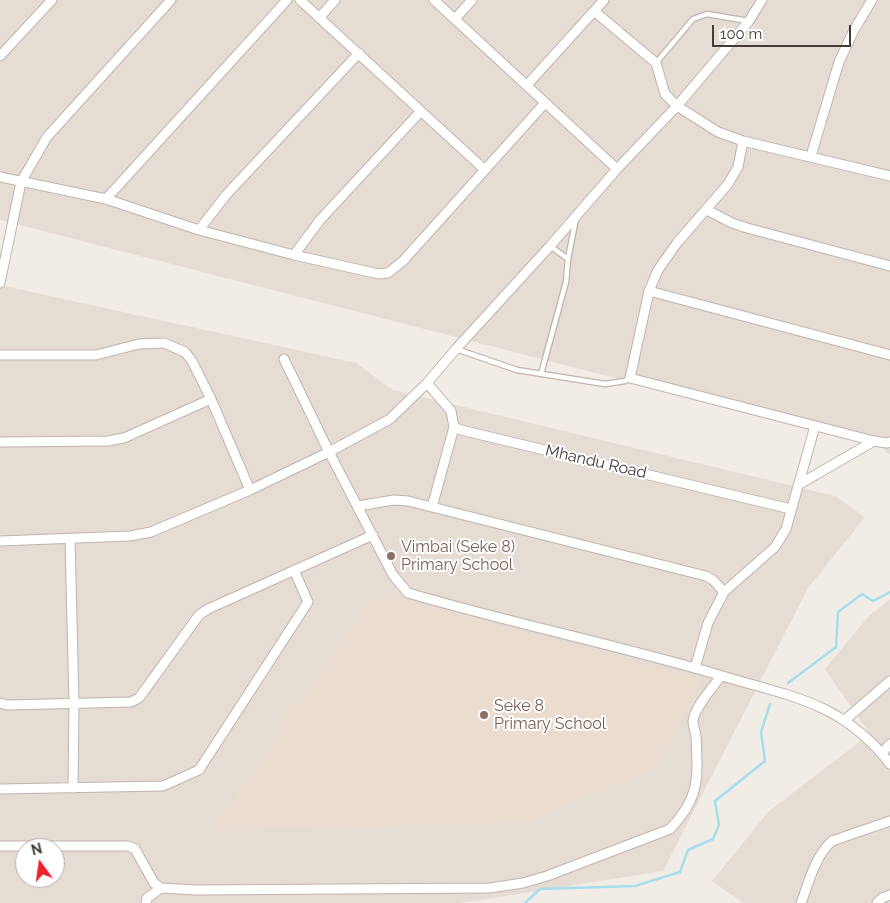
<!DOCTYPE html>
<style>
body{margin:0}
#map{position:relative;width:890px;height:903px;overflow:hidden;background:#f2ece6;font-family:Raleway,sans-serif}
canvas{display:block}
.north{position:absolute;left:15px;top:838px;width:50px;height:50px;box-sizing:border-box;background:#fff;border:1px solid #b4b1af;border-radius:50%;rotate:346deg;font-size:14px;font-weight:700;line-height:20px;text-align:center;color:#443b36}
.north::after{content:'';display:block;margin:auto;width:18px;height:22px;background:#ed212e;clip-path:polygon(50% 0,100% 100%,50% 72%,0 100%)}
.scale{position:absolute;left:712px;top:25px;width:139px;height:22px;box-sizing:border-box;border:2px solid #443b36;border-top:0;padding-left:6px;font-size:15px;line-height:18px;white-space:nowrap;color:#443b36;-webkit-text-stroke:4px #fff;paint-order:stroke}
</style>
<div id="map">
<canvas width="890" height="903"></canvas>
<div class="north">N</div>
<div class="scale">100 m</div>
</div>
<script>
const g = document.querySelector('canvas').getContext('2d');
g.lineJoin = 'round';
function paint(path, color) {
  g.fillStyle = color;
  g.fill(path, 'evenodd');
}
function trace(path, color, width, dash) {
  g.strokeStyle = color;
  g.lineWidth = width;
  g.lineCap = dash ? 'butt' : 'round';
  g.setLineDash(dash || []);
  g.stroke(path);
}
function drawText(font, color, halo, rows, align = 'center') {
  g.font = font + ' Raleway,sans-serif';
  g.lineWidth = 4;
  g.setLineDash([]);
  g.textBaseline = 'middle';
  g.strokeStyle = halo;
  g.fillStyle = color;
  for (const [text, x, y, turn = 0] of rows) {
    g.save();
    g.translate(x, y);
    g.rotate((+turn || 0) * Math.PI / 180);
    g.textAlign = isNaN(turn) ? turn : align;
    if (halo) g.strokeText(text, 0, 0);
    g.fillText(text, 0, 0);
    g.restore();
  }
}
const residential = new Path2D(`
 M0,0H890V455L880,446L0,220Z
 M0,285L356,363L393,390L835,496L865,517L808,588L663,871L461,903H0ZM25,848H55V878H25Z
 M890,599V903H743L712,881L769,811L870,734L825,669L868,617Z`);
const education = new Path2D(`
 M389,596H390L702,680L656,768L526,822L212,830L285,727L280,723L293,703L298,706L370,603Z`);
const stream = new Path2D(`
 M788,683L836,647L838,612L862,594L873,601L890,592
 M525,903L540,889L635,886L680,872L688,850L713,839L719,825L715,801L765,761L761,732L770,704`);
const service = new Path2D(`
 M656,63L693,19L707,14L748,21
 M568,259L576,218
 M456,349L517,370L605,384L625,381L630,378
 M541,374L566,282L568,259L550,246`);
const minor = new Path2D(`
 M300,0L485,170
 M434,0L617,169
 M594,11L656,63L665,94L677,106L718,132L743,141L890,176
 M320,17L335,0
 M455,19L472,0
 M0,56L52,0
 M527,85L604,0
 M743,141L738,167L728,184L677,243L658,270L649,291L630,378L874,441L887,443L890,442
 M811,156L839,62L854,30L872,0
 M0,177L106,199L199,230L294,255L379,274L388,273L403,261L545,103
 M106,199L287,0
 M707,210L732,223L747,228L890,266
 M199,230L226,195L359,53
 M294,255L320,220L421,111
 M0,283L21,182L47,137L171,0
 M649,291L890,355
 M0,355H96L139,344L164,343L185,352L192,361L211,399L250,490
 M284,359L329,452L393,575L408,593C511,623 617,645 719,675C754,686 791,693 824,709C849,721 874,742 890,764
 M427,383L451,411L454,427L461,430L791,509
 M0,442L108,441L124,438L211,399
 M798,485L874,441
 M358,506L394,500L408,501L706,576L713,580L724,592
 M432,507L454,427
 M70,539L74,703L73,788
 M0,541L130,536L151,532L250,490L329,452L390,419L427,383L456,349L550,246L617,169L677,106L749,21L762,0
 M695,668L708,623L724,592L775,547L786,529L815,426
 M0,703L7,705L131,702L139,698L199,615L208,609L373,535
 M845,720L890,681
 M882,753L890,744
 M0,789L163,786L199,770L308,602L294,570
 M0,846H128L135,849L154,883L161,888L196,890L490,888L523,883L547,876L670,829C700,798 698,778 696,737C696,732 693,727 693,722C693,709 713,687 721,676
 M146,903L147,898L161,888
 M801,903C809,882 815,856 832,841L890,821
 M877,903L882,898L890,895`);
const markers = [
 [391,556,5,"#8d6e63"],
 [484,715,5,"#8d6e63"]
];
const streetNames = [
 ["Mhandu Road",596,462,13]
];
const educationNames = [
 ["Vimbai (Seke 8)",401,547],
 ["Primary School",401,565],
 ["Seke 8",494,706],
 ["Primary School",494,724]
];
paint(residential, '#e5dcd4');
paint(education, '#eaddd0');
trace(stream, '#a5deec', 2.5);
trace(service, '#c0b4ac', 7);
trace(minor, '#c0b4ac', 11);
trace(service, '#fff', 4.5);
trace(minor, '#fff', 9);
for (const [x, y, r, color] of markers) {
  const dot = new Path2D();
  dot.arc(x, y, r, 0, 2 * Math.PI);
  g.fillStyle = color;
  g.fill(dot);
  trace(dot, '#fff', 2);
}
drawText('16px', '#443b36', '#fff', streetNames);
drawText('16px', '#785e54', '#fff', educationNames, 'left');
</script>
